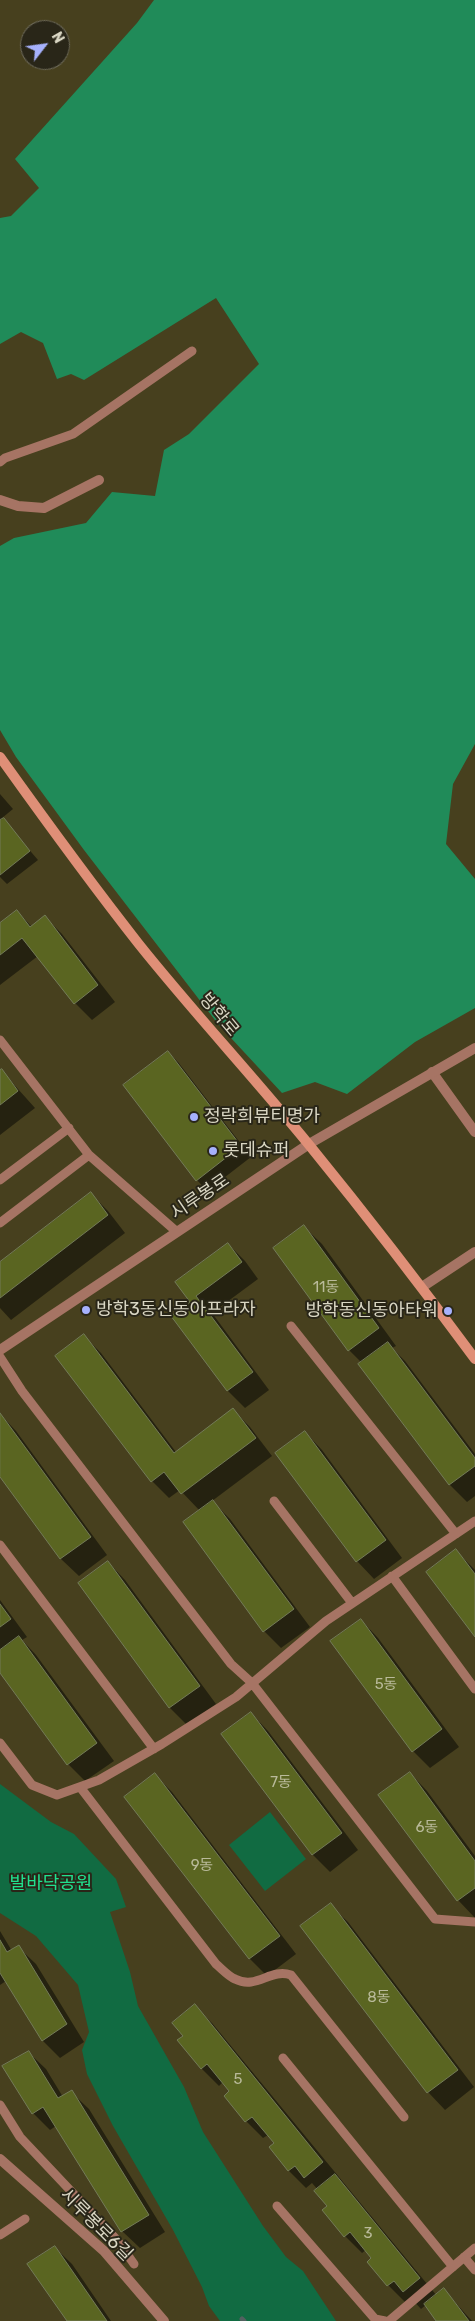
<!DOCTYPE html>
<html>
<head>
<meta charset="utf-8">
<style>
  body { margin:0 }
  #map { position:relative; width:475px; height:2321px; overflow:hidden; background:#47401e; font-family:Rubik,sans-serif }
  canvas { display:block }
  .north { position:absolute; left:20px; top:20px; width:50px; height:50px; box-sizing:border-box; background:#292618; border:1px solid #6f6c5c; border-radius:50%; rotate:60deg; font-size:14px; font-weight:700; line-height:20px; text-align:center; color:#d9d6c3 }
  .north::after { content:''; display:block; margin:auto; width:18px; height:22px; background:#a6b1fc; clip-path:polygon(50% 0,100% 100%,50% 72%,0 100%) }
</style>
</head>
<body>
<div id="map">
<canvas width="475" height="2321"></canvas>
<div class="north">N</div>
</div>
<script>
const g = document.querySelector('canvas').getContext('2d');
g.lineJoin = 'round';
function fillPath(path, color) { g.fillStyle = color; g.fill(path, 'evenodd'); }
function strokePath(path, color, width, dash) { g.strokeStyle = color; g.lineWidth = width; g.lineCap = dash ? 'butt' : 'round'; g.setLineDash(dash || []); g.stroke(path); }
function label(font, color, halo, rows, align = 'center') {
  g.font = font + ' Rubik,"Noto Sans KR",sans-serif'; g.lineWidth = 4; g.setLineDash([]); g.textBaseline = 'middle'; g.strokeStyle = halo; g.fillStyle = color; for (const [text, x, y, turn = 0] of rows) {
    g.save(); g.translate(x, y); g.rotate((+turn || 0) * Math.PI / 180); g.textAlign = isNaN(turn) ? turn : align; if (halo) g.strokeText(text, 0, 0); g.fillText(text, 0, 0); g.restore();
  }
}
const green = new Path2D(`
  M0 1784 51 1822 74 1834 116 1879 126 1907 110 1912 130 1972 138 2006 184 2087 203 2132 263 2226 286 2257 303 2271 336 2321H220L209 2306 202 2287 173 2230 113 2126 87 2074 82 2050 89 2032 78 1985 36 1936 0 1913Z
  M270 1812 306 1859 265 1891 229 1845Z`);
const forest = new Path2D(`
  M154 0H475V744L453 784 446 844 475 879V1008L415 1042 347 1094 315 1082 282 1093 218 1024 84 850 16 757 0 730V546L14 538 86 523 112 492 155 496 164 450 189 434 259 364 216 298 84 380 71 374 57 379 43 343 21 332 0 344V218L11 216 39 188 15 159 137 23Z`);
const shadow = new Path2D(`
  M0 794 13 809 2 818 38 860 7 884 0 877Z
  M17 911 32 927 45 917 62 934 115 1002 92 1020 75 1003 38 956 0 985V925Z
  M168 1052 178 1062 251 1157 207 1191 197 1180Z
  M1 1070 35 1108 0 1135V1072Z
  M91 1194 108 1211 125 1233 11 1320 0 1308V1263Z
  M304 1227 322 1244 396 1346 392 1348 405 1361 475 1454V1496L467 1502 450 1485 360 1364 362 1363 349 1350Z
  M228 1244 245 1261 258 1279 212 1313 269 1390 245 1408 228 1391 173 1316 191 1302Z
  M84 1336 101 1353 176 1452 233 1410 250 1427 272 1456 212 1501 230 1519 310 1627 281 1648 264 1631 200 1511 180 1490 169 1498 152 1481Z
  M0 1414 16 1431 107 1555 79 1576 61 1559 0 1474Z
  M305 1432 322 1450 402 1558 374 1579 357 1561Z
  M456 1551 475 1570V1635Z
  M108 1562 125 1580 216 1704 187 1725 170 1708 79 1583Z
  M0 1600 27 1637 22 1640 36 1655 114 1761 85 1781 68 1764 0 1671Z
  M361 1620 378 1638 459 1747 430 1768 413 1751Z
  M251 1713 268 1731 358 1850 330 1872 312 1854Z
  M410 1773 427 1791 475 1856V1918L458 1900Z
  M155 1775 172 1792 296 1954 267 1976 250 1959 126 1797Z
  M330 1905 348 1922 474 2087 445 2110 428 2092Z
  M0 1931 12 1951 18 1947 36 1964 84 2042 60 2058 43 2041 6 1981 0 1985Z
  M194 2006 212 2023 437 2296 444 2290 472 2321H438L426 2305 421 2309 411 2298 405 2302 388 2285 366 2250 362 2253 345 2236 318 2190 312 2183 306 2188 289 2171 271 2147 275 2144 268 2135 263 2138 246 2121 231 2092 223 2082 219 2086 201 2068 184 2036Z
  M28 2052 46 2069 63 2097 71 2092 89 2109 165 2232 140 2248 122 2231 56 2126 50 2130 33 2113Z
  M54 2247 72 2264 111 2321H68Z`);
const stream = new Path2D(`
  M242 2319 244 2321`);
const building = new Path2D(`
  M4 818 30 851 0 875V820Z
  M17 910 30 927 45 915 98 985 74 1004 22 938 0 955V923Z
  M168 1051 241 1146 196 1181 123 1085Z
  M2 1069 18 1091 0 1105V1070Z
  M91 1192 108 1215 0 1298V1262Z
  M304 1225 379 1328 348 1351 273 1248Z
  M228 1243 242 1262 196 1296 253 1372 227 1391 171 1316 190 1302 175 1282Z
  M84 1334 174 1453 233 1408 256 1438 181 1494 164 1472 151 1482 55 1356Z
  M388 1342 475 1458V1466L449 1485 358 1364Z
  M0 1413 91 1537 60 1559 0 1477Z
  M305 1431 386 1540 356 1562 275 1453Z
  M213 1500 294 1609 263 1632 183 1522Z
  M456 1549 475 1574V1637L426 1572Z
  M108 1561 200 1686 169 1708 78 1583Z
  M0 1604 11 1619 0 1627Z
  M361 1619 442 1729 412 1752 330 1641Z
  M19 1636 97 1743 67 1765 0 1673V1650Z
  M251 1712 342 1833 312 1855 221 1734Z
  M410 1772 475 1861V1888L457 1901 378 1795Z
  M155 1773 280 1936 249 1959 124 1797Z
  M331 1903 458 2070 427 2093 300 1926Z
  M0 1940 7 1952 19 1945 67 2024 42 2041 0 1973Z
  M195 2004 323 2162 304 2178 295 2166 288 2171 269 2147 274 2143 252 2117 245 2122 224 2096 229 2091 207 2064 201 2069 177 2040 183 2036 172 2023Z
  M29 2051 58 2098 72 2090 149 2215 121 2232 43 2107 32 2114 2 2066Z
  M335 2174 420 2278 403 2292 394 2281 387 2286 367 2262 371 2258 350 2232 344 2237 322 2210 327 2206 314 2191Z
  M55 2246 107 2321H67L27 2264Z
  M444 2288 469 2321H436L424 2304Z`);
const service = new Path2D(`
  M0 462 5 458 73 434 192 351
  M0 1040 89 1155 177 1232
  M0 1180 69 1128
  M0 1223 89 1155
  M291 1326 456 1534
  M0 1357 22 1391 231 1664 252 1683 435 1919 475 1922
  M274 1501 352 1603
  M0 1545 154 1749
  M392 1576 475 1689
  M0 1743 32 1785 57 1795 99 1780 162 1744 236 1697 326 1621 475 1521
  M80 1787 216 1964C222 1969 228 1976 235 1979 257 1990 270 1968 291 1975L404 2117
  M283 2058 453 2267
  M0 2105 20 2137 117 2240 134 2264
  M277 2206 375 2319 385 2321
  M0 2235 25 2219
  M464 2257 475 2270
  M389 2321 475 2248`);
const minor = new Path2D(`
  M0 500 18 506 44 508 99 480
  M432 1072 475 1132
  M422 1287 475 1252
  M0 2159 104 2251 164 2321`);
const tertiary = new Path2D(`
  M0 1350 309 1144 475 1048`);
const secondary = new Path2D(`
  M0 757C45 820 90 882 138 943 193 1012 254 1077 310 1146 367 1216 422 1287 475 1359`);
const markers = [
  [194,1117,5,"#a6b1fc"],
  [213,1151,5,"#a6b1fc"],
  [86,1310,5,"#a6b1fc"],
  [448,1311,5,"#a6b1fc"]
];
const numberNames = [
  ["11동",326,1288],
  ["5동",386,1685],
  ["7동",281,1783],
  ["6동",427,1828],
  ["9동",202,1866],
  ["8동",379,1998],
  ["5",238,2080],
  ["3",368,2234]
];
const streetNames = [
  ["방학로",219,1015,50],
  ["시루봉로",200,1197,-34],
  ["시루봉로6길",96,2225,45]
];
const poiNames = [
  ["정락희뷰티명가",204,1117],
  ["롯데슈퍼",223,1151],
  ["방학3동신동아프라자",96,1310],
  ["방학동신동아타워",438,1311,"right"]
];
const parkNames = [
  ["발바닥공원",51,1884]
];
fillPath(green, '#116b42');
fillPath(forest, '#208b59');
fillPath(shadow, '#0007');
strokePath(stream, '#526160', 5);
fillPath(building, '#5a6521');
strokePath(building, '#737b58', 1);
strokePath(service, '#a67464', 9);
strokePath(minor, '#a67464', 10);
strokePath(tertiary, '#a67464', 10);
strokePath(secondary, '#df8f77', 10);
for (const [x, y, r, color] of markers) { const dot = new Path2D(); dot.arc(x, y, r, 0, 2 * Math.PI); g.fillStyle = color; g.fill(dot); strokePath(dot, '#292618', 2); }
label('15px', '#b9ba9a', null, numberNames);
label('18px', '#d9d6c3', '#292618', streetNames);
label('18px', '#d9d6c3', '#292618', poiNames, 'left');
label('18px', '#21e08e', '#292618', parkNames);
</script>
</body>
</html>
